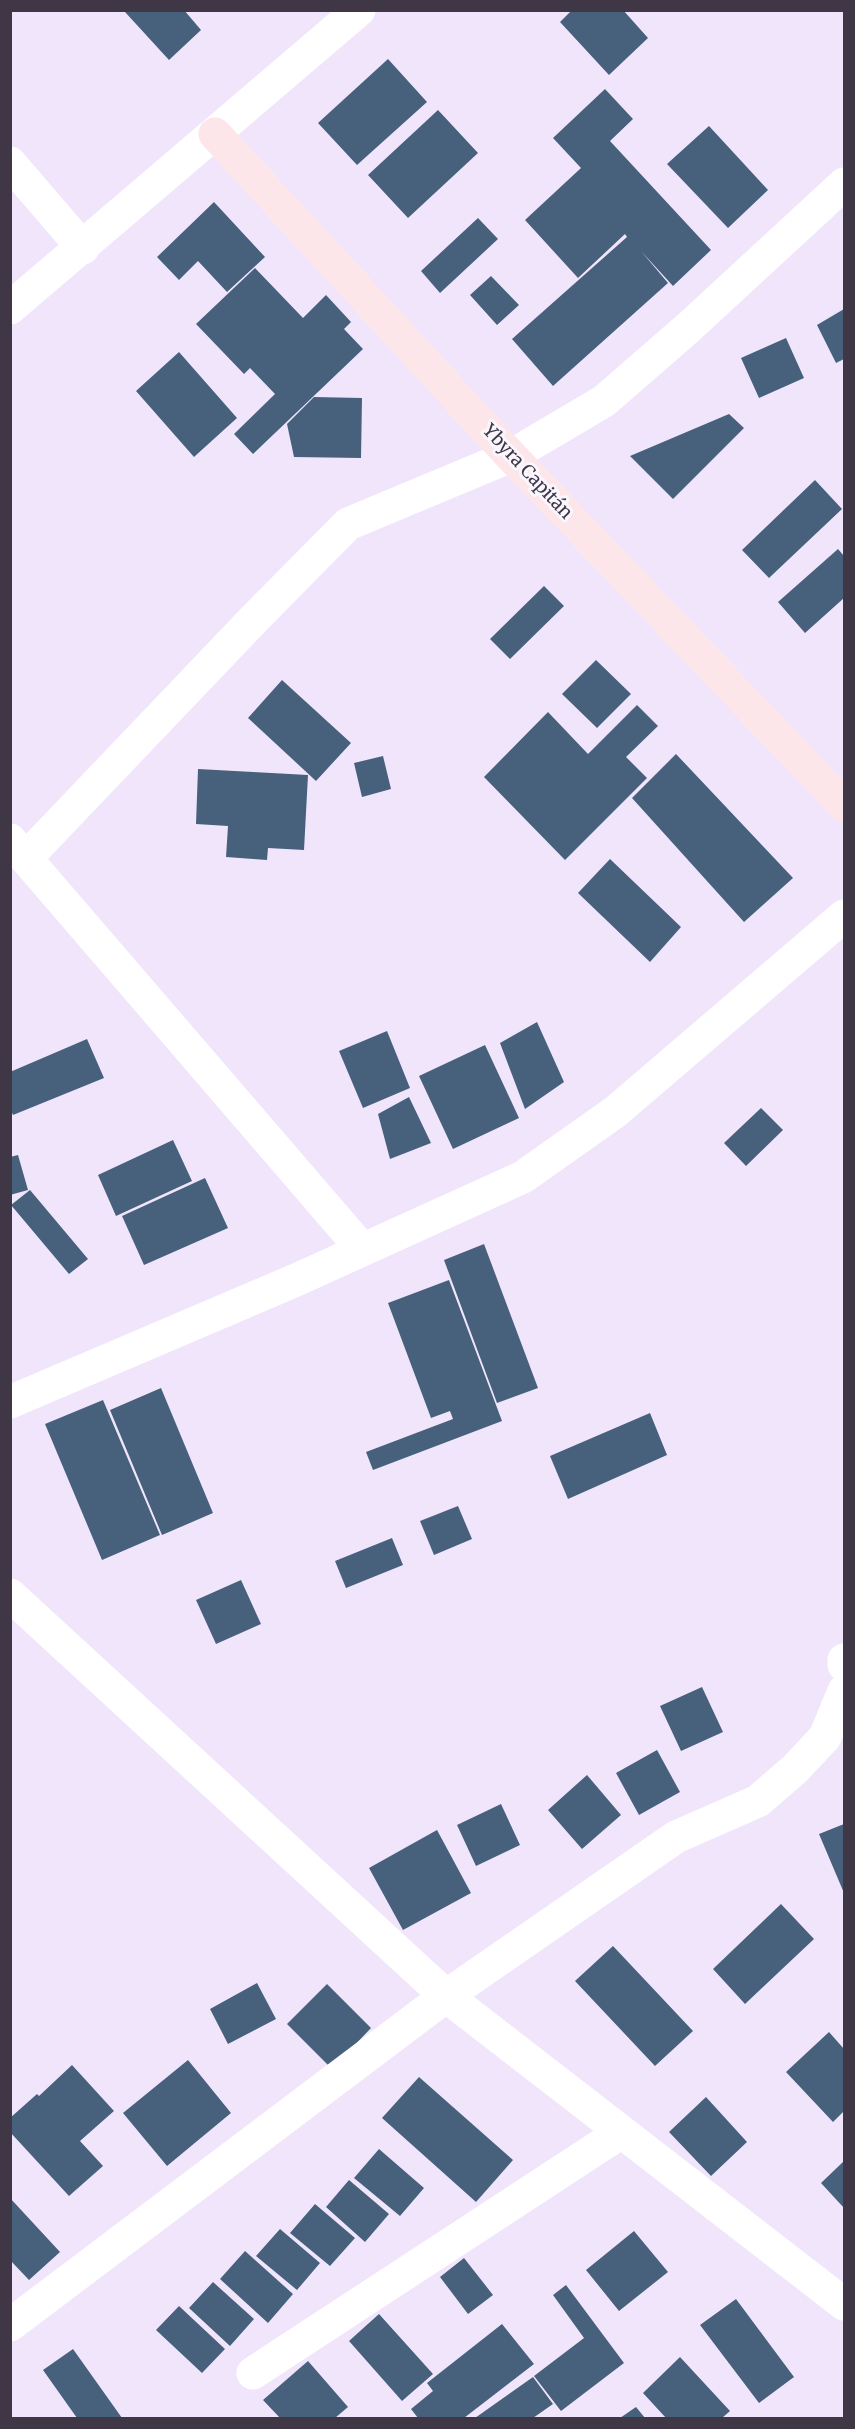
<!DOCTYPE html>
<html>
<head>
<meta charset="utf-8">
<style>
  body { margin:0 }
  #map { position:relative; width:855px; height:2429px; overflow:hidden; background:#f1e5fc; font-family:Merriweather,serif }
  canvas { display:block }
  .frame { position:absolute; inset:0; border:12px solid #3f3746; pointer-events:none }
</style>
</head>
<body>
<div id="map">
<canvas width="855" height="2429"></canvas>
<div class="frame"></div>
</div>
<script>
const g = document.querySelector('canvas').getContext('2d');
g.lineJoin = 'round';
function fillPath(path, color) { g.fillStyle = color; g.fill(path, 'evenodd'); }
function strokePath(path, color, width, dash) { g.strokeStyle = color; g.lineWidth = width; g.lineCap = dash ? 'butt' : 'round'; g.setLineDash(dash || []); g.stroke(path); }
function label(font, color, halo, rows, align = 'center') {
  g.font = font + ' Merriweather,serif'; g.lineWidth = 6; g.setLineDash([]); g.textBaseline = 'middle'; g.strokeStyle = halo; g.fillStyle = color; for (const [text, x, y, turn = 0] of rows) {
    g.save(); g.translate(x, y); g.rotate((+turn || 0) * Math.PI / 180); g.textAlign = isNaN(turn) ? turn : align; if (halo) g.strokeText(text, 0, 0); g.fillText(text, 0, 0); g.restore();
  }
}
const building = new Path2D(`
  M126 10H184L201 30 169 60 125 12Z
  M572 10H623L648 38 609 75 560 22Z
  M388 59 427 102 357 165 318 123Z
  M605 89 633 119 610 141 711 250 673 286 641 251 668 283 553 386 512 339 627 237 625 234 578 278 525 220 581 168 553 138Z
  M438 110 478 153 408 218 368 175Z
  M709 126 768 190 728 228 667 164Z
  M214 202 265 257 227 292 198 261 179 280 157 257Z
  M478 218 498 239 440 293 421 271Z
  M255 268 303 318 326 295 351 322 344 329 363 349 253 454 234 434 275 394 250 368 244 374 196 324Z
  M491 276 519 305 497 325 470 295Z
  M844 309V359L836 363 817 325Z
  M786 338 804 378 759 398 741 358Z
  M179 352 237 418 194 457 136 391Z
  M314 397 362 398 361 458 294 457 287 424Z
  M729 414 744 428 673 499 630 456Z
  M815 480 842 509 769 578 742 550Z
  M838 549 844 556V598L805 633 778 602Z
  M544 586 564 606 510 659 490 639Z
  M596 660 631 694 597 728 562 694Z
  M282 680 351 743 316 781 248 718Z
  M637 705 658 726 626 757 647 778 565 860 484 777 548 712 588 754Z
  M676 754 793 878 744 922 632 798Z
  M383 756 391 789 362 797 354 763Z
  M198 769 308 775 304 850 268 848 267 860 226 857 228 826 196 824Z
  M610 859 681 927 650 962 578 893Z
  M537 1022 564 1082 525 1109 500 1043Z
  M387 1031 410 1088 363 1108 339 1051Z
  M87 1039 104 1078 13 1115 10 1108V1072Z
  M485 1045 519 1118 453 1149 419 1076Z
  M409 1097 431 1143 390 1159 378 1114Z
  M761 1108 783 1130 746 1166 724 1143Z
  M173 1140 192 1181 116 1216 98 1175Z
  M18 1155 28 1190 10 1195V1157Z
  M205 1178 228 1228 144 1265 122 1216Z
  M30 1190 88 1259 69 1274 11 1205Z
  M484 1244 538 1388 497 1403 444 1260Z
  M449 1280 502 1421 373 1470 366 1452 453 1419 450 1411 431 1418 388 1303Z
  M161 1388 213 1513 162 1535 110 1410Z
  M103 1400 160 1535 102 1560 45 1424Z
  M650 1413 667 1455 568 1499 550 1456Z
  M458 1506 472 1539 434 1555 420 1521Z
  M392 1538 403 1565 346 1588 335 1561Z
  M241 1580 261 1624 216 1644 196 1600Z
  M702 1687 723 1732 681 1751 660 1706Z
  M657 1750 680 1792 639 1815 616 1773Z
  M587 1775 621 1815 582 1849 548 1810Z
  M501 1804 520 1845 476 1866 457 1825Z
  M844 1824V1893L819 1834Z
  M437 1830 471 1893 403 1930 369 1868Z
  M781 1904 814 1939 745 2004 713 1969Z
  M613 1946 693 2031 655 2066 575 1981Z
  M257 1983 276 2019 228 2044 210 2009Z
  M327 1984 371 2028 332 2069 287 2024Z
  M829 2032 844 2049V2111L833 2122 786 2072Z
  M188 2060 231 2113 167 2166 123 2113Z
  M72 2065 114 2111 80 2141 103 2166 69 2196 10 2132V2118L37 2094 39 2096Z
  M419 2077 513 2160 476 2202 382 2118Z
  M706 2097 747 2142 711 2176 669 2132Z
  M379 2149 424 2188 400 2216 354 2178Z
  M844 2161V2208L821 2183Z
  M349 2180 389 2214 365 2242 326 2207Z
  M10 2198 60 2252 29 2280 10 2260Z
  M315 2204 355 2238 330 2266 290 2233Z
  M280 2229 320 2263 297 2290 256 2256Z
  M634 2231 668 2272 619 2311 586 2270Z
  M245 2251 293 2294 268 2323 220 2279Z
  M464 2258 493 2295 468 2314 440 2277Z
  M213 2282 254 2319 230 2346 189 2308Z
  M566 2285 624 2363 561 2411 534 2376 584 2338 553 2295Z
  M736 2299 794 2377 759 2403 700 2325Z
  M179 2306 225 2349 202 2373 156 2330Z
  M379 2314 433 2374 402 2401 349 2341Z
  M502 2324 534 2364 464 2418H418L411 2409 433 2391 427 2383Z
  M73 2349 122 2418H77L43 2370Z
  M680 2357 730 2411 722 2418H666L643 2393Z
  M308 2361 348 2407 335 2418H280L263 2400Z
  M533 2377 553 2404 533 2418H475Z
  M636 2407 645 2418H620Z`);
const street = new Path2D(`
  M10 163 83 248
  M10 308 359 10
  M10 840 362 1249
  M26 858 255 618 348 524 511 456 604 401 688 328 844 184
  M10 1402 296 1280 523 1177 615 1112 844 916
  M10 1595 446 1996 844 2304
  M844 1660V1665
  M10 2325 446 1996 676 1837 758 1801 795 1769 825 1737 844 1691
  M253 2373 620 2133`);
const secondary = new Path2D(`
  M215 134 511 456 844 805`);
const streetNames = [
  ["Ybyra Capitán",527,472,47]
];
fillPath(building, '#47617c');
strokePath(street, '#fff', 33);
strokePath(secondary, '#fde6e9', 33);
label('18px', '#3f3746', '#faf6fe', streetNames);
</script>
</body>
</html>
